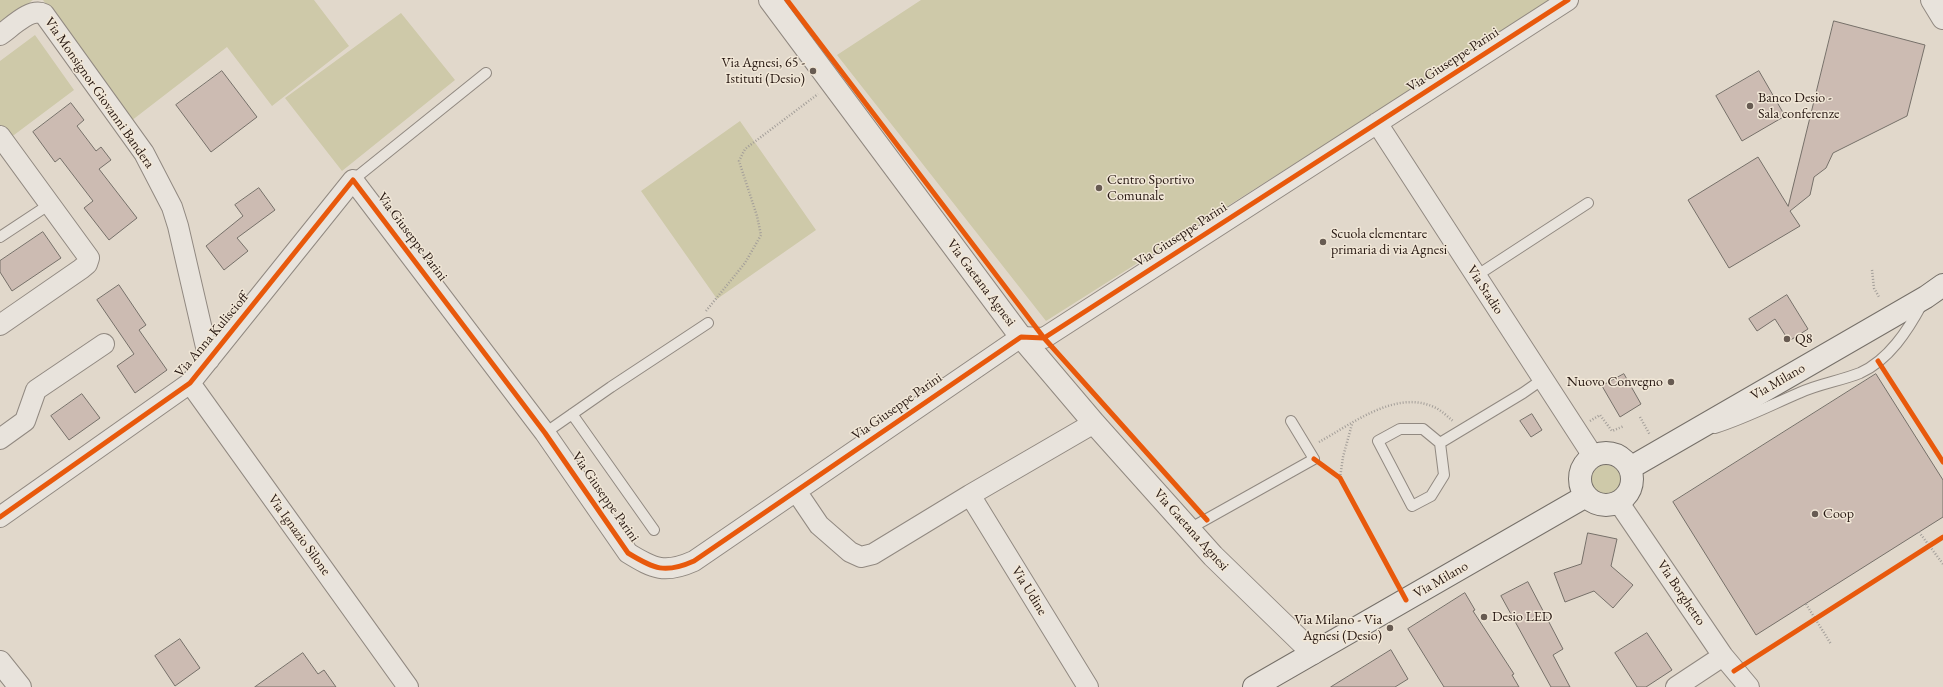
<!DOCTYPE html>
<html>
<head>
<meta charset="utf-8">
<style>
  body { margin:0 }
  canvas { display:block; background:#e1d8cb }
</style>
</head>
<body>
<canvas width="1943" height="687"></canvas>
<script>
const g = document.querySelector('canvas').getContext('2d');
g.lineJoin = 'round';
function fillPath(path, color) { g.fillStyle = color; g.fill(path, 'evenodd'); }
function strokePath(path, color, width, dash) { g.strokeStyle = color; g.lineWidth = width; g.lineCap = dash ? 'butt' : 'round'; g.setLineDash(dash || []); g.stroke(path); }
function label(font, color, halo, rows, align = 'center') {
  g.font = font + ' "EB Garamond",serif'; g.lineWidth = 3; g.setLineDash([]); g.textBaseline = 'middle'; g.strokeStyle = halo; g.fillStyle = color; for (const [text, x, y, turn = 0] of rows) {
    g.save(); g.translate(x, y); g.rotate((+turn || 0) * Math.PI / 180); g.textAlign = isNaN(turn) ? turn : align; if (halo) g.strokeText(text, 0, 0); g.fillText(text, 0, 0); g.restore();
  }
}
const green = new Path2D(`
  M0 0H33L0 24Z
  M43 0H314L349 46 272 106 227 47 131 121Z
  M921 0H1553L1046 321 837 55Z
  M401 13 455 80 342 171 285 98Z
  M35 35 74 90 10 138 0 125V61Z
  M740 121 816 230 717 299 641 191Z
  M1591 480a15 15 0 1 1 30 0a15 15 0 1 1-30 0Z`);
const building = new Path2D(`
  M1834 21 1925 45 1907 116 1833 153 1826 168 1814 177 1810 195 1790 211 1800 226 1729 268 1688 200 1758 157 1788 206Z
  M222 71 257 117 211 152 176 105Z
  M1759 71 1785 116 1742 141 1716 96Z
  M71 103 84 120 77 126 96 151 101 147 111 160 99 169 137 218 109 240 84 208 93 201 60 158 55 162 33 132Z
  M259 188 275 210 237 238 248 251 224 270 206 246 243 216 235 205Z
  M43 232 61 258 12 291 0 272V261Z
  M119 285 146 325 139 330 167 370 135 393 117 366 134 354 97 300Z
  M1787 295 1808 329 1789 341 1775 319 1757 331 1749 319Z
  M1624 374 1641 404 1620 417 1602 386Z
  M1876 374 1943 480V517L1756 635 1673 502Z
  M82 394 100 418 69 440 51 416Z
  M1532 414 1542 430 1531 437 1520 421Z
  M1588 533 1617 539 1611 566 1633 585 1613 608 1594 591 1565 602 1554 573 1581 564Z
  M1528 582 1563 649 1553 655 1570 687H1551L1501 596Z
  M1465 593 1475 610 1473 611 1514 674 1512 675 1519 687H1444L1408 629Z
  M1647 633 1672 670 1646 687H1637L1615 653Z
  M180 639 200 668 175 686 155 656Z
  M1391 650 1408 679 1395 687H1331Z
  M303 653 318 674 324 670 336 687H255Z`);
const path = new Path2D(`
  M1872 270 1874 288 1879 297
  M706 311 745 263 761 235 757 216 739 161 745 149 818 94
  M1640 417 1650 435
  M1590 421 1600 415 1612 431 1624 426
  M1319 442C1352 424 1397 388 1436 408 1442 411 1448 417 1453 421
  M1340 478 1343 457 1352 424
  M1919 532 1943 564
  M1806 604 1831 644`);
const service = new Path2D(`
  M353 180 486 73
  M0 237 50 204
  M1476 276 1588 203
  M572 414 654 530
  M1715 428C1744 419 1771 405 1799 393 1818 384 1840 381 1860 373 1889 360 1908 330 1922 304
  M545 433 611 387 708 323
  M1440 443 1444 475 1431 496 1412 506 1378 441 1400 429H1423L1440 443 1523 393 1543 379
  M1189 529 1314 459 1291 421`);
const minor = new Path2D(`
  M0 35C11 28 30 7 44 14L144 153 172 207 178 226 209 360
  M1377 123 1593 456
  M0 136 89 258 87 264 81 269 0 325
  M190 383 408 687
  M0 439 25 421 36 390 104 344
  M796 491 819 525 850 552 861 557 873 554 970 495
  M1619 503 1723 656 1749 687
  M0 517 190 383 353 180 545 433 628 553C654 569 665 574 694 561L1021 337 1044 338 1568 0
  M1088 687 970 495 1094 423
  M1676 687 1723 656`);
const tertiary = new Path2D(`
  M770 0 1021 337 1094 423 1213 556 1313 653
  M1932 0 1943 18
  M0 662 20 687`);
const secondary = new Path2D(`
  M1580 479a26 26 0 1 1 52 0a26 26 0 1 1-52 0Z
  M1630 468 1926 297 1943 285
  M1254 687 1586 496`);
const cycleway = new Path2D(`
  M787 0 1044 338 1207 520
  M1878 361 1943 462
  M1314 459 1340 478 1406 600
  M0 517 190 383 353 180 545 433 628 553C654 569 665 574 694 561L1021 337 1044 338 1568 0
  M1734 671 1943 537`);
const markers = [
  [813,71,4,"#675b52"],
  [1750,106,4,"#675b52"],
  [1099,188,4,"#675b52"],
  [1323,242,4,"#675b52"],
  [1787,339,4,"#675b52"],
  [1671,382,4,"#675b52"],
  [1815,514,4,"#675b52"],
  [1484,617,4,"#675b52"],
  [1390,628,4,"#675b52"]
];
const streetNames = [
  ["Via Giuseppe Parini",1453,60,-33],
  ["Via Monsignor Giovanni Bandera",99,93,55],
  ["Via Giuseppe Parini",1181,235,-33],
  ["Via Giuseppe Parini",412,237,53],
  ["Via Gaetana Agnesi",981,283,53],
  ["Via Stadio",1485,290,57],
  ["Via Anna Kuliscioff",212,335,-50],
  ["Via Milano",1778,382,-30],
  ["Via Giuseppe Parini",897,407,-35],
  ["Via Giuseppe Parini",605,497,55],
  ["Via Gaetana Agnesi",1191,530,48],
  ["Via Ignazio Silone",299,535,54],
  ["Via Milano",1441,580,-30],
  ["Via Udine",1029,591,58],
  ["Via Borghetto",1681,593,56]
];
const poiNames = [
  ["Via Agnesi, 65 -",805,63,"right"],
  ["Istituti (Desio)",805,79,"right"],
  ["Banco Desio -",1758,98],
  ["Sala conferenze",1758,114],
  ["Centro Sportivo",1107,180],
  ["Comunale",1107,196],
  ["Scuola elementare",1331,234],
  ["primaria di via Agnesi",1331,250],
  ["Q8",1795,339],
  ["Nuovo Convegno",1663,382,"right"],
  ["Coop",1823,514],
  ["Desio LED",1492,617],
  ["Via Milano - Via",1382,620,"right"],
  ["Agnesi (Desio)",1382,636,"right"]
];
fillPath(green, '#cec9a9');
fillPath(building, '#ccbbb2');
strokePath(building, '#767069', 1);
strokePath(service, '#918981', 12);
strokePath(minor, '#918981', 22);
strokePath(tertiary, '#918981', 24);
strokePath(secondary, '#767069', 24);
strokePath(path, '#a39e99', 2.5, [1, 2]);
strokePath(service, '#e8e3dc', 10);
strokePath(minor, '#e8e3dc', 20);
strokePath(tertiary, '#e8e3dc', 22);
strokePath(secondary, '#e8e3dc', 22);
strokePath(cycleway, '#e8590c', 5);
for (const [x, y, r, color] of markers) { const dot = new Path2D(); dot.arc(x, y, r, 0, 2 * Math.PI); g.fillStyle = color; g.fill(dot); strokePath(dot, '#f1e7d7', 1.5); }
label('14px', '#261711', '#f1e7d7', streetNames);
label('14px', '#261711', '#f1e7d7', poiNames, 'left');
</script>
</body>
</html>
